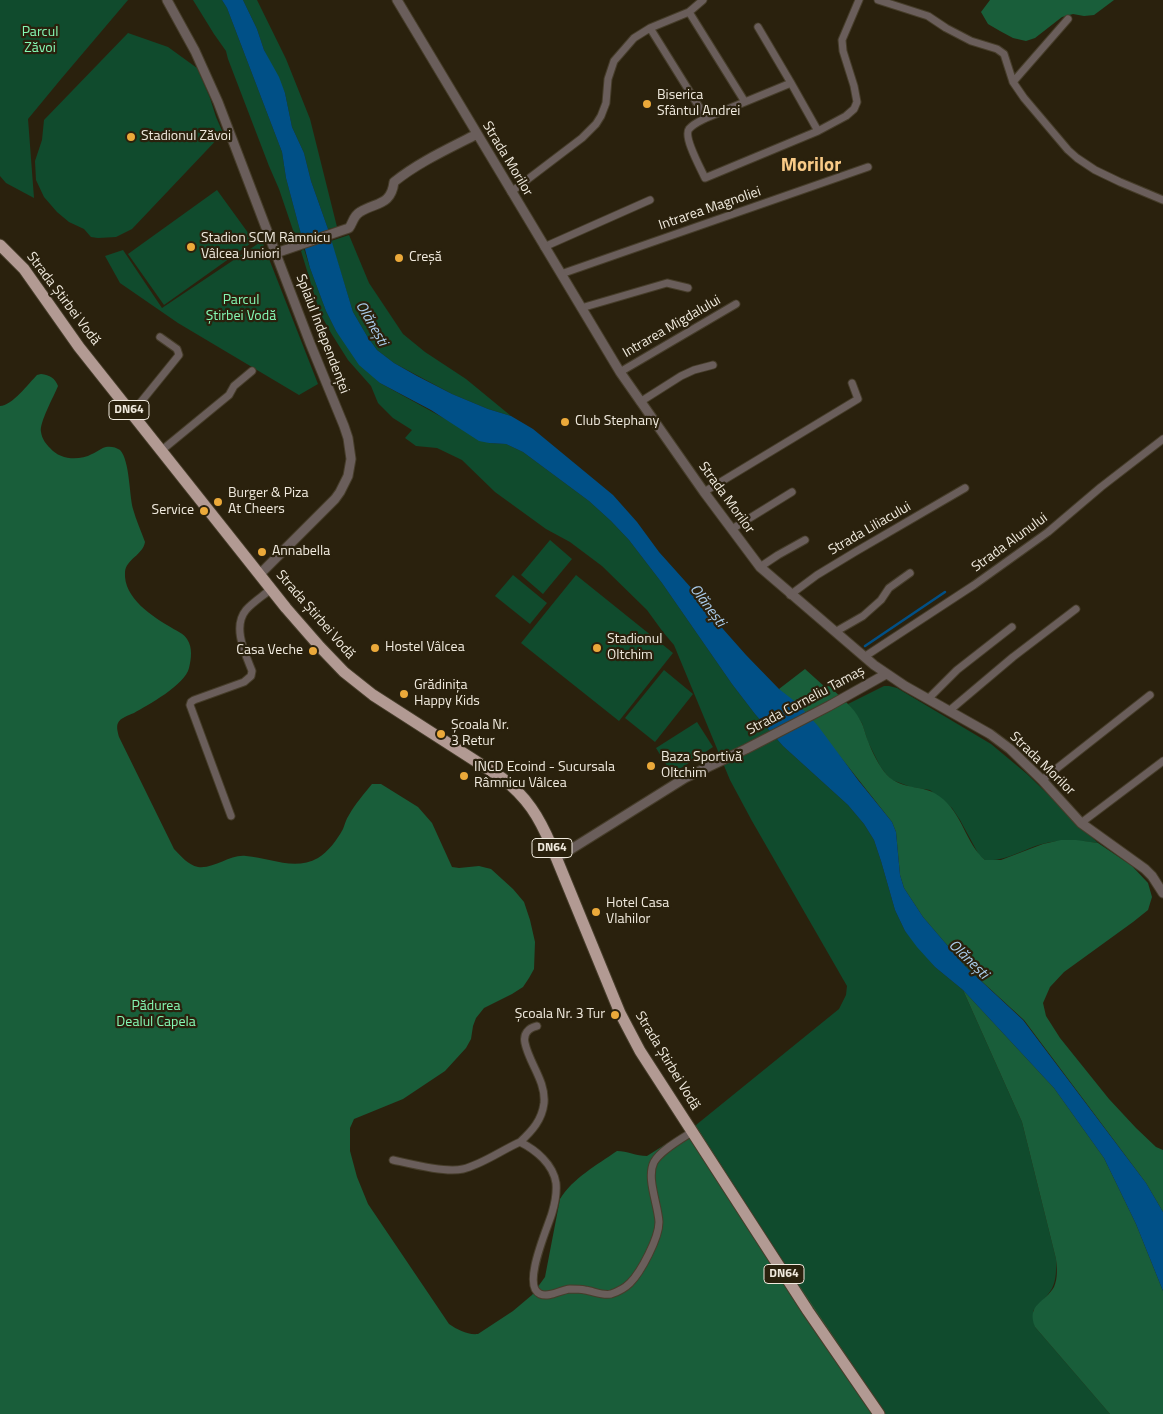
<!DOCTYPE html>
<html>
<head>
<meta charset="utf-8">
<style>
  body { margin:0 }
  canvas { display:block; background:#2a210d }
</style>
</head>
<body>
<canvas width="1163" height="1414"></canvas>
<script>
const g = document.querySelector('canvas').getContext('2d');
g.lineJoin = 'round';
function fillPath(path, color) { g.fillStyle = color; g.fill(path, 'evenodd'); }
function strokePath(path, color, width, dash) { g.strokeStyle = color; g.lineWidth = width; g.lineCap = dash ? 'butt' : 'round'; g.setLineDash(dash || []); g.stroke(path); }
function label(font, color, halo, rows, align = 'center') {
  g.font = font + ' "Titillium Web",sans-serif'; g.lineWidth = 4.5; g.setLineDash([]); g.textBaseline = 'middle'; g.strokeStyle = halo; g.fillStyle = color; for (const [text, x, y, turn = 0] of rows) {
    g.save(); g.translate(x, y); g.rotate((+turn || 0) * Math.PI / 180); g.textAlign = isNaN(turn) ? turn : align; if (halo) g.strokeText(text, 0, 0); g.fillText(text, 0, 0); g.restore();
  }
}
const green = new Path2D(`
  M0 0H128L61 79 28 119 34 198 6 183 0 176Z
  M193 0H222L227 8 282 152 286 178 302 238 296 239 279 189 269 166 228 59 226 51 214 34Z
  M243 0H257L286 59 310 119 337 227 328 229 311 181 304 153 292 127 285 93 264 50 257 29Z
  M128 33 168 47 197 68 210 98 216 117 223 133 132 229 116 237 98 238 91 237 84 229 69 222 57 212 44 197 36 180 35 161 42 140 44 120Z
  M217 190 254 241 164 305 128 254Z
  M349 235 369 283 403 334 425 352 466 379 511 416 488 409 452 394 394 363 377 350 367 336 353 312 331 241Z
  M262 241 318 384 299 395 178 323 120 283 105 256 123 250 162 308Z
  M304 249 310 268 326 311 336 331 380 383 489 443 506 444 523 452 589 501 611 521 629 540 662 583 732 684 755 714 783 746 848 805 864 824 874 840 881 861 895 910 905 931 935 967 963 990 1022 1122 1056 1259C1057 1289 1052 1290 1033 1311L1035 1327 1110 1414H886L766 1235 696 1125 839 1009 846 995 847 986 752 821 730 780 674 645 663 632 647 610 602 566 570 542 546 529 495 492 462 460 437 448 416 446 405 438 412 430 393 418 378 403 371 386 348 360 331 333 320 313 301 251Z
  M550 540 572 559 543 594 521 575Z
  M513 575 547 603 530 624 495 596Z
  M576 575 673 653 619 721 521 643Z
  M664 670 693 694 655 742 625 718Z
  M884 686H889L897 688 991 744 1027 774 1098 843C1079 841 1060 839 1042 844 1023 849 1006 862 985 860L979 855 960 820 952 808 930 790 911 787 892 780 886 774 880 766 868 742 862 723 848 704Z
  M697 722 713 747 672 774 656 748Z`);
const forest = new Path2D(`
  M990 0H1114L1094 15 1084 16 1073 14 1062 17 1035 38 1026 41 1013 38 1000 31 988 24 981 12Z
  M41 374C50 375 55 378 58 386 54 396 39 423 41 432 42 439 46 444 50 448 60 460 79 461 92 454 97 452 101 448 106 447 110 446 116 447 120 450 130 461 129 495 133 509 136 520 141 531 145 542 143 555 126 559 125 572 123 598 153 617 172 628 177 631 184 634 187 639 193 648 191 659 189 668 185 685 148 705 134 713 129 715 120 718 118 723 116 727 118 733 119 737L174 849C181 856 188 865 198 867 215 869 230 854 246 856 270 858 295 871 318 858 328 852 337 840 343 829 345 824 346 819 349 815 355 804 364 794 372 784H381L418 807 432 823 452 867 459 868 479 866 491 869 513 889 524 902 530 920 535 942 534 969 529 978 523 987 512 994 484 1008 476 1018 473 1026 471 1039 466 1048 445 1071 403 1099 354 1119 350 1128V1151L357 1177 368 1204 449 1324C458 1330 467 1335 478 1334L513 1311 532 1295 545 1277 560 1199C573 1178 597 1165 617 1151 627 1151 636 1156 647 1156L696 1125 766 1235 886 1414H0V406C12 406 29 383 37 375Z
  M805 669 825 687 829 686C839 696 854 707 860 720 864 726 865 734 868 741 872 752 879 766 887 775 902 791 924 784 939 796 963 813 965 843 985 860H1001L1043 844 1061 840H1076L1098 843 1132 866 1148 883 1152 897 1148 910 1133 922 1064 972 1050 987 1043 1003 1046 1016 1060 1038 1109 1099 1136 1128 1156 1147 1163 1150V1212L1146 1183 1024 1020 965 966 923 917 904 888 900 875 896 832 892 822 839 755 779 689Z
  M963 990 1054 1088 1104 1158 1136 1224 1163 1291V1414H1110L1035 1327C1026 1304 1045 1303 1054 1287 1058 1278 1057 1268 1056 1259L1022 1122Z`);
const water = new Path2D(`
  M222 0H243L257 29 264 50 279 77 285 93 292 127 304 153 311 181 328 229 353 312 367 336 377 350 394 363 417 376 452 394 488 409 511 416 533 429 613 495 637 522 659 552 702 600 723 629 746 655 779 689 797 703 818 726 858 780 892 822 896 832 900 875 904 888 923 917 965 966 1023 1020 1146 1183 1163 1212V1291L1136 1224 1104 1158 1054 1088 963 990 935 967 917 947 905 931 895 910 881 861 874 840 864 824 848 805 783 746 755 714 732 684 662 583 629 540 611 521 589 501 523 452 506 444 489 443 479 441 431 410 380 383 359 365 336 331 326 311 310 268 286 178 282 152 227 8Z`);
const stream = new Path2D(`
  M865 646 945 592`);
const minor = new Path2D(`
  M878 0 928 16 946 28 971 41 997 49 1004 54 1013 82 1024 98 1068 150 1077 158 1095 170 1120 182 1163 200
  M689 12 745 102
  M758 27 791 83 818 131
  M650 28 706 118
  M1013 82 1068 19
  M791 83 706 118C700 121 693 124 689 129 683 137 701 169 705 178L818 131 846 116 854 109 857 102 854 86 843 51 842 40 859 0
  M511 192 582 138 596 124 601 116 606 103 608 79 614 61 634 38 650 28 689 12 703 0
  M544 247 650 200
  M561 274 868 167
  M581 308 667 283 688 288
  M620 372 736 304
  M640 402 681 376 694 370 713 365
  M132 413 179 355 177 349 160 337
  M162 450 229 395 234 386 252 371
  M704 492 858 399 852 383
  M732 529 792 492
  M760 567 778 555 805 540
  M790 595 817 575 855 552 965 488
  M835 632 863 616 881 600 889 588 910 573
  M864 657 974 585 1048 532 1101 487 1163 439
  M928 699 957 670 1012 627
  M949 711 1013 657 1076 609
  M1042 780 1150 695
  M231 816 190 705 191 702 194 700 244 682 251 676 252 671C245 653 232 627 246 610 253 602 263 596 271 589
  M1081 823 1163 761
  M520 1142C532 1131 542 1120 544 1103 546 1081 529 1063 525 1043 523 1034 528 1028 537 1026
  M393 1160C411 1164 445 1173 463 1169 481 1165 502 1150 520 1142 536 1150 553 1164 556 1183 557 1193 555 1203 552 1213 548 1227 521 1286 540 1294 549 1298 560 1290 570 1289 574 1289 580 1289 585 1290 593 1291 603 1296 611 1294 617 1292 625 1288 630 1283 641 1272 659 1238 659 1222 658 1204 646 1178 654 1162 661 1150 681 1139 692 1132`);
const tertiary = new Path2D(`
  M167 0 195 51 218 102 310 343 344 426 348 438 351 459 348 476 340 492 335 499 260 574
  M397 0 620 372 704 492 760 567 874 665 905 686 990 734 1010 749 1042 780 1081 823 1145 869 1152 876 1163 893
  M276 253 349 228C353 223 353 216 360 212 376 202 391 206 394 182 419 162 448 149 477 134
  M557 858 685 778 746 749 829 706 886 674`);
const primary = new Path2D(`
  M0 245 24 269 79 347 286 608 320 647 344 672 373 695 502 778C527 797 539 817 551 845L620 1013 640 1051 808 1311 879 1414`);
const markers = [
  [647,104,5,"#eba93a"],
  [131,137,5,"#eba93a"],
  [191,247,5,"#eba93a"],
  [399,258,5,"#eba93a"],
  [565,422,5,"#eba93a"],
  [218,502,5,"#eba93a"],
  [204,511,5,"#eba93a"],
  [262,552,5,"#eba93a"],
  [375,648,5,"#eba93a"],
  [597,648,5,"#eba93a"],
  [313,651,5,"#eba93a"],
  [404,694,5,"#eba93a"],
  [441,734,5,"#eba93a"],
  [651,766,5,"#eba93a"],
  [464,776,5,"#eba93a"],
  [596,912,5,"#eba93a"],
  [615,1015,5,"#eba93a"]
];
const shields = [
  [129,410,40],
  [552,848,40],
  [784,1274,40]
];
const shieldNames = [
  ["DN64",129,410],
  ["DN64",552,848],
  ["DN64",784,1274]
];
const parkNames = [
  ["Parcul",40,33],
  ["Zăvoi",40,49],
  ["Parcul",241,301],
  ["Știrbei Vodă",241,317],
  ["Pădurea",156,1007],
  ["Dealul Capela",156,1023]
];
const poiNames = [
  ["Biserica",657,96],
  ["Sfântul Andrei",657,112],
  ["Stadionul Zăvoi",141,137],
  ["Stadion SCM Râmnicu",201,239],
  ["Vâlcea Juniori",201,255],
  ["Creșă",409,258],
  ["Club Stephany",575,422],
  ["Burger & Piza",228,494],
  ["At Cheers",228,510],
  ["Service",194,511,"right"],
  ["Annabella",272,552],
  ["Stadionul",607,640],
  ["Oltchim",607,656],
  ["Hostel Vâlcea",385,648],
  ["Casa Veche",303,651,"right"],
  ["Grădinița",414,686],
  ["Happy Kids",414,702],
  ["Școala Nr.",451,726],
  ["3 Retur",451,742],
  ["Baza Sportivă",661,758],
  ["Oltchim",661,774],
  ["INCD Ecoind - Sucursala",474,768],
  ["Râmnicu Vâlcea",474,784],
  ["Hotel Casa",606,904],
  ["Vlahilor",606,920],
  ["Școala Nr. 3 Tur",605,1015,"right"]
];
const streetNames = [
  ["Strada Morilor",507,159,59],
  ["Intrarea Magnoliei",710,209,-19],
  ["Strada Știrbei Vodă",63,299,53],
  ["Intrarea Migdalului",672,327,-30],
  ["Splaiul Independenței",322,334,69],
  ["Strada Morilor",726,498,54],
  ["Strada Liliacului",870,529,-30],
  ["Strada Alunului",1010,543,-36],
  ["Strada Știrbei Vodă",315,615,49],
  ["Strada Corneliu Tamaș",806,701,-28],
  ["Strada Morilor",1042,764,44],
  ["Strada Știrbei Vodă",667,1061,59]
];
const waterNames = [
  ["Olănești",371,324,60],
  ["Olănești",707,606,53],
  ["Olănești",968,960,44]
];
const districtNames = [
  ["Morilor",811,166]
];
fillPath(green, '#104b2d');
fillPath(forest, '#195e3a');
fillPath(water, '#005087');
strokePath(stream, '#005087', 2.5);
strokePath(minor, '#463d2a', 9);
strokePath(tertiary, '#463d2a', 11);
strokePath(primary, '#463d2a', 13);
strokePath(minor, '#6a5e5b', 7);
strokePath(tertiary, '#6a5e5b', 9);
strokePath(primary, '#b29a93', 11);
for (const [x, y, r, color] of markers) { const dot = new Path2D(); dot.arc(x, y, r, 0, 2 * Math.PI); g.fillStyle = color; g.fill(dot); strokePath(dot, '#2a210d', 2); }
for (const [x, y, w] of shields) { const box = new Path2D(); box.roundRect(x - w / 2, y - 9.5, w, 19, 4); g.fillStyle = '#2a210d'; g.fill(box); strokePath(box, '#f0eade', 1); }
label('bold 12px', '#f0eade', null, shieldNames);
label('14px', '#85f8b4', '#2a210d', parkNames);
label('14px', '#f0eade', '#2a210d', poiNames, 'left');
label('14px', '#f0eade', '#2a210d', streetNames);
label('italic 15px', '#acceee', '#2a210d', waterNames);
label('bold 19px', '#f9ca87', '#2a210d', districtNames);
</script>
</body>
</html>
